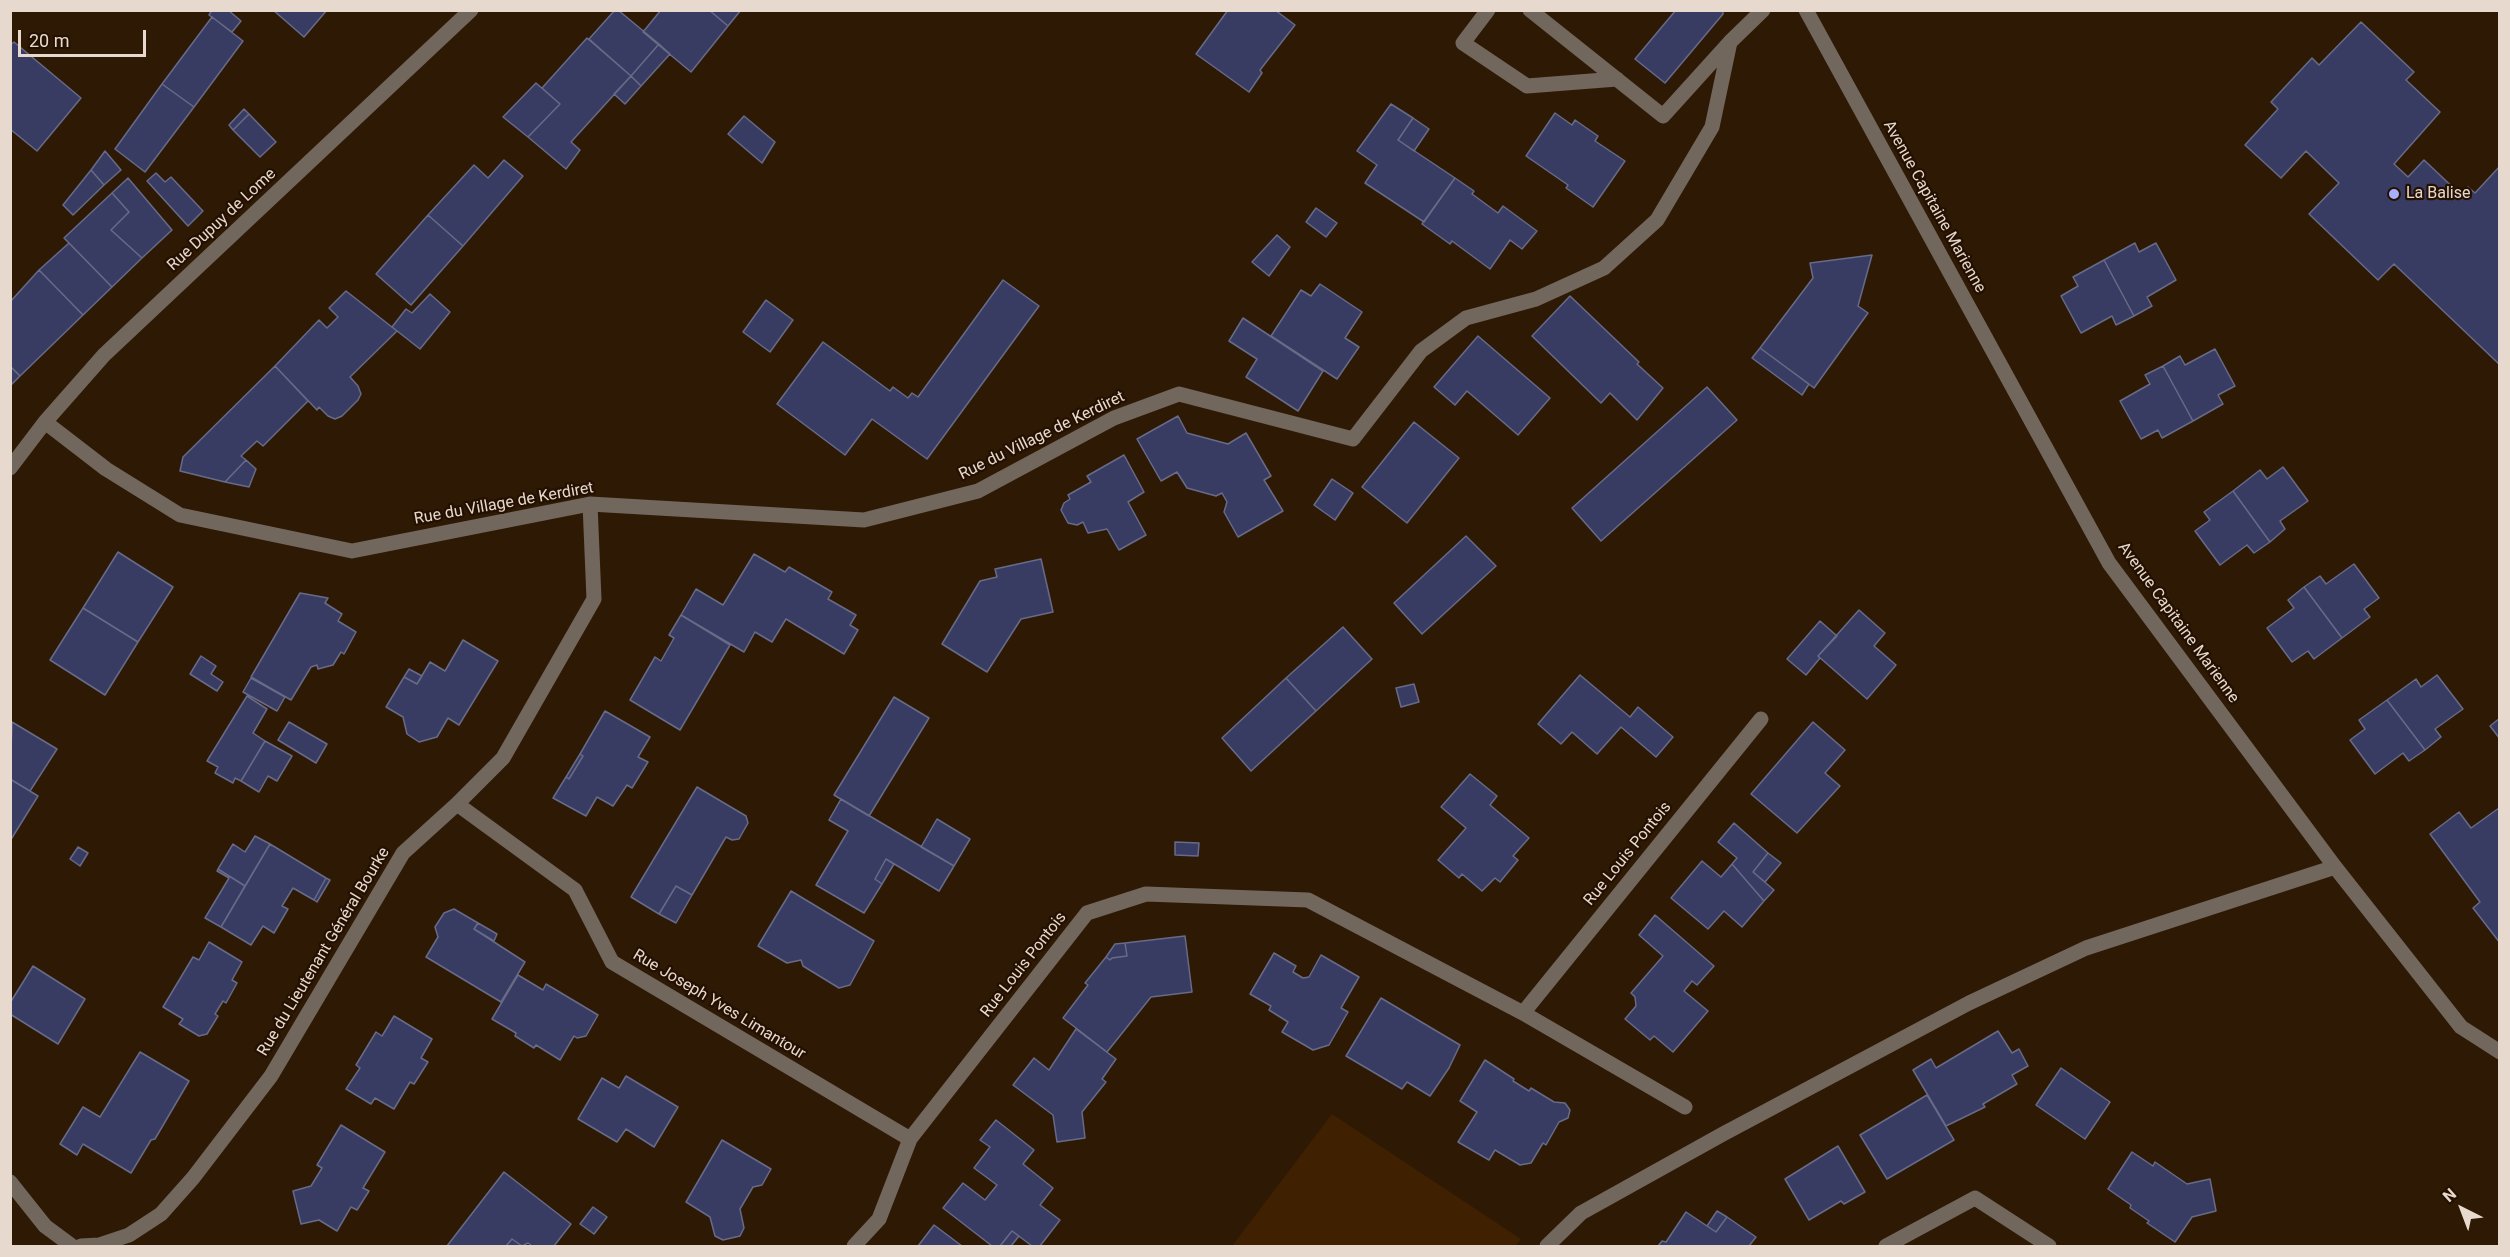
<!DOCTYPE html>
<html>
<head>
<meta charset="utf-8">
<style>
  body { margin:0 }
  #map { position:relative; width:2510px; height:1257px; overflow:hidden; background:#2e1905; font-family:Roboto,sans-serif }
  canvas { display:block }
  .frame { position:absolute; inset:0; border:12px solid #e7d9cd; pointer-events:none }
  .north { position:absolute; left:2432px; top:1179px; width:60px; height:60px; -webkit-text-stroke:4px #241000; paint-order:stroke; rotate:318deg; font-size:16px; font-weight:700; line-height:24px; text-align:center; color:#e7d9cd }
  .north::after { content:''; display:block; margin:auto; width:21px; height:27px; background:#e7d9cd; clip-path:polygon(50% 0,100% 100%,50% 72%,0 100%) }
  .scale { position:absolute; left:18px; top:30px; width:128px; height:27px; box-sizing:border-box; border:3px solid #e7d9cd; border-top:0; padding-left:8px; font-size:18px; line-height:21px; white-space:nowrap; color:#e7d9cd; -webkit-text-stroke:4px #241000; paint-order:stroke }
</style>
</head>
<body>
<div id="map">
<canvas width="2510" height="1257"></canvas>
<div class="frame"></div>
<div class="north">N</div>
<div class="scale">20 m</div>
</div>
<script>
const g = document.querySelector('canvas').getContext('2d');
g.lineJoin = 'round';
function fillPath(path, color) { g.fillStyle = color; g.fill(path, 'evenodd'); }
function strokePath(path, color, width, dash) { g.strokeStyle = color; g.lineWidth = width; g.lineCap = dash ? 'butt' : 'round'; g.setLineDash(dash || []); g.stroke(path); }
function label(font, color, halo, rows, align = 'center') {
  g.font = font + ' Roboto,sans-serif'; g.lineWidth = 4.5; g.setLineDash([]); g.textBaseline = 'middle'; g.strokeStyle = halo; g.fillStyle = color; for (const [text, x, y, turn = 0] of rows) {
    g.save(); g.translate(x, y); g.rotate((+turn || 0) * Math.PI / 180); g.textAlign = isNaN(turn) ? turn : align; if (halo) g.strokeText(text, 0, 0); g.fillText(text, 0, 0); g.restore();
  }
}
const green = new Path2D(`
  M1332 1114 1521 1239 1516 1246H1232Z`);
const building = new Path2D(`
  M212 10H228L241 21 232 32 209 15Z
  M273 10H327L304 37Z
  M615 10H618L659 44 631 76 589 39Z
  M661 10H709L728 26 691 72 643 32Z
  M709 10H741L728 26Z
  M1228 10H1275L1295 25 1260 70 1262 73 1249 92 1196 54Z
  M1676 10H1723V14L1665 83 1635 59Z
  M212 17 243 41 194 107 162 84Z
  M2361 22 2414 72 2406 80 2440 112 2394 164 2408 177 2424 160 2461 195 2468 187 2475 193 2500 166V365L2394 264 2378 280 2309 214 2339 183 2306 151 2281 178 2245 145 2278 109 2271 102 2312 58 2319 65Z
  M587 38 631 76 571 142 580 150 566 169 528 137 560 104 542 88Z
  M14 42 81 98 37 151 10 129V45Z
  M659 44 670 54 641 86 631 76Z
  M631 76 641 86 625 104 614 94Z
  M536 83 560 104 528 137 503 117Z
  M162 84 194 107 145 172 115 149Z
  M1391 104 1413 118 1398 140 1455 178 1424 222 1365 183 1377 165 1357 151Z
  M244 109 249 114 233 130 229 125Z
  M1555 113 1572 125 1575 120 1598 136 1595 141 1625 161 1593 207 1566 188 1568 185 1526 156Z
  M249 114 276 142 260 157 233 130Z
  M744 116 775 142 762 163 728 134Z
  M1413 118 1429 129 1414 151 1398 140Z
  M105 151 121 170 104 185 91 170Z
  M504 160 523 176 463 246 428 215 474 165 488 178Z
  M91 170 104 185 73 215 63 205Z
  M156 173 165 182 171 177 203 211 188 226 147 181Z
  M128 178 172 230 142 258 111 230 129 212 112 193Z
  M1455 178 1474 191 1472 194 1498 213 1503 206 1537 231 1522 249 1510 240 1490 269 1452 241 1450 244 1422 224Z
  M112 193 129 212 111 230 142 258 112 287 64 238Z
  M1316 208 1337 223 1326 237 1306 222Z
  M428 215 463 246 411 305 376 274Z
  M1277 235 1290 247 1269 276 1252 262Z
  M69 243 112 287 83 315 39 270Z
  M2135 243 2139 252 2156 243 2176 280 2147 297 2152 306 2134 316 2104 260Z
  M1872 255 1858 306 1868 313 1814 388 1760 348 1813 278 1810 263Z
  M2104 260 2134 316 2116 325 2112 316 2081 333 2061 296 2078 286 2073 277Z
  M39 270 83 315 20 376 10 366V302Z
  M1003 280 1039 306 927 459 872 419 845 455 777 404 823 342 890 391 893 387 908 398 912 393 918 397Z
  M1320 284 1362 312 1345 338 1359 347 1337 379 1271 336 1301 290 1311 296Z
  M346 291 397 331 350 377 358 386 361 394 358 400 342 416 335 419 328 416 319 407 317 410 275 366 319 320 327 328 338 317 329 308Z
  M430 294 450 312 420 349 392 327 406 309 412 313Z
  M1570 296 1639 362 1637 364 1663 388 1637 420 1610 393 1601 403 1532 336Z
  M766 300 793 320 770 352 743 332Z
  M1243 318 1323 371 1298 411 1246 377 1257 359 1229 341Z
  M1478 336 1550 398 1518 435 1467 391 1455 405 1434 387Z
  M1760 348 1809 384 1802 395 1752 358Z
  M2215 349 2235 386 2218 395 2223 404 2193 421 2163 366 2180 356 2185 365Z
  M10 366 20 376 10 386Z
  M275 366 308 401 263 446 257 441 241 456 246 460 225 482 180 471 183 457Z
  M2163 366 2193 421 2162 438 2158 430 2141 439 2120 401 2150 384 2145 375Z
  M1707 387 1737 420 1601 541 1572 508Z
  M1178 416 1187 433 1228 444 1246 433 1271 476 1264 480 1283 511 1238 537 1224 512 1227 502 1222 493 1216 496 1187 488 1177 472 1161 481 1137 439Z
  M1414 422 1459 458 1407 523 1362 487Z
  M1124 455 1144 492 1128 502 1146 535 1119 550 1107 529 1088 533 1083 522 1077 525 1068 523 1061 510 1064 503 1070 499 1068 495 1091 482 1087 476Z
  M246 460 256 469 249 487 225 482Z
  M2283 467 2308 501 2280 521 2285 529 2270 542 2233 491 2260 470 2267 479Z
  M1332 479 1353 493 1335 520 1314 505Z
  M2233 491 2270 542 2254 553 2247 545 2220 565 2195 531 2210 520 2204 512Z
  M1466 536 1496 566 1422 634 1394 603Z
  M118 552 173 587 138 642 83 608Z
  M754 554 785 572 789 567 832 592 828 599 856 615 850 625 858 630 844 654 786 619 772 642 755 632 744 652 681 615 696 589 723 605Z
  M1041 559 1053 612 1021 619 987 672 942 644 980 581 997 577 995 569Z
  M2354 564 2379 598 2364 609 2370 617 2342 638 2304 587 2320 576 2326 584Z
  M2304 587 2342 638 2314 659 2308 651 2292 662 2267 628 2294 608 2288 600Z
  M300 593 328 598 325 603 342 614 338 621 356 632 344 654 341 652 333 665 318 669 317 665 311 667 291 700 251 677Z
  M83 608 138 642 105 695 50 660Z
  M1859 610 1885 633 1874 646 1896 665 1867 699 1818 656Z
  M681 615 730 645 680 730 630 700 655 657 661 661 674 638 669 635Z
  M1820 621 1837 636 1818 656 1820 658 1806 675 1787 659Z
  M1343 627 1372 659 1316 711 1286 678Z
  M463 640 498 661 459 725 448 718 437 737 419 742 407 734 403 717 386 707 404 677 417 684 430 662 445 671Z
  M201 656 216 666 211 674 223 682 217 691 190 674Z
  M409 669 422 676 417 684 404 677Z
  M1580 675 1630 717 1638 707 1673 737 1656 757 1621 727 1597 754 1572 732 1561 744 1538 724Z
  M2437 675 2463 709 2435 729 2441 737 2425 750 2387 700 2416 679 2421 687Z
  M251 678 285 697 277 711 243 692Z
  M1286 678 1316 711 1251 771 1222 738Z
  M1414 684 1419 702 1401 707 1396 688Z
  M247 696 267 709 253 733 265 741 241 781 235 778 233 783 215 773 218 767 207 761Z
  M894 697 929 718 869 816 834 795Z
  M2387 700 2425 750 2409 761 2403 753 2375 774 2350 740 2365 729 2359 720Z
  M605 711 650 737 638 757 648 762 632 788 627 785 613 806 597 797 586 816 553 798 566 777 569 779 583 756 580 754Z
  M2500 718V739L2490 726Z
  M12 722 57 749 30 791 10 779Z
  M289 722 327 744 316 763 278 740Z
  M1813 722 1845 750 1825 773 1840 786 1797 833 1751 794Z
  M265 741 292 756 277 781 268 776 259 792 241 781Z
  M580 754 583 756 569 779 566 777Z
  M1470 774 1497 796 1490 805 1529 838 1513 856 1518 860 1500 882 1495 878 1482 891 1462 874 1459 878 1438 860 1466 828 1441 807Z
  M10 779 38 796 10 841Z
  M697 787 746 816 748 823 739 839 732 840 726 837 692 895 676 886 659 914 631 897Z
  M841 799 954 866 939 891 886 859 875 879 882 884 864 913 816 885 848 831 829 820Z
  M2499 808 2500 809V943L2473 908 2480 902 2430 834 2459 812 2471 828Z
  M937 819 970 839 954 866 921 847Z
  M1734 823 1768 853 1753 872 1774 890 1764 901 1732 864 1737 858 1718 842Z
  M255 836 270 844 245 886 218 869 233 844 245 852Z
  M1175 842 1199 843 1198 856 1175 855Z
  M270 844 326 878 314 900 293 888 282 906 288 909 274 933 263 926 251 945 221 927Z
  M78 847 88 853 80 866 70 859Z
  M1768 853 1781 863 1765 882 1753 872Z
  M886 859 894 864 882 884 875 879Z
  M1702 861 1721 877 1732 864 1764 901 1742 927 1724 911 1708 929 1671 898Z
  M218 869 245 886 221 927 205 918 229 878 217 871Z
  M326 878 330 880 317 902 314 900Z
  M676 886 692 895 676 923 659 914Z
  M791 891 874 941 850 985 839 988 803 966 801 960 787 963 758 946Z
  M454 909 478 923 474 929 525 962 501 1002 426 957 438 937 435 927 444 913Z
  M1655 915 1714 966 1697 985 1692 981 1684 991 1708 1011 1673 1052 1654 1036 1650 1040 1625 1019 1636 1006 1635 997 1631 993 1663 956 1639 935Z
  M478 923 497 934 494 941 474 929Z
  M1185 936 1192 992 1151 997 1107 1052 1063 1018 1088 985 1085 983 1106 957 1110 960 1112 958 1127 956 1125 943Z
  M209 942 242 962 232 980 237 983 226 1003 223 1001 215 1014 218 1016 207 1034 199 1036 179 1024 183 1019 163 1007 193 957 199 960Z
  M1125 943 1127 956 1112 958 1110 960 1106 957 1115 944Z
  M1274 953 1296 966 1293 972 1303 978 1309 977 1321 955 1359 977 1341 1008 1348 1012 1329 1045 1313 1050 1282 1032 1288 1022 1269 1010 1271 1006 1250 994Z
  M33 966 85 999 58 1044 10 1014V1003Z
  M518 975 543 990 546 984 598 1015 586 1036 577 1038 574 1036 560 1060 536 1045 534 1048 515 1036 516 1033 492 1019Z
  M1381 998 1460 1045 1449 1068 1430 1096 1407 1082 1402 1089 1346 1056Z
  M394 1016 432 1039 421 1058 428 1062 414 1084 410 1082 394 1109 375 1098 371 1104 346 1089 360 1068 356 1065 376 1032 382 1036Z
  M1076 1029 1116 1059 1102 1079 1106 1082 1082 1112 1085 1138 1057 1142 1053 1115 1013 1085 1034 1058 1049 1070Z
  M1998 1031 2012 1053 2019 1049 2028 1066 2012 1075 2017 1084 1983 1104 1985 1107 1946 1126 1913 1070 1931 1059 1936 1068Z
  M140 1052 189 1081 155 1139 151 1140 131 1173 83 1144 77 1155 60 1144 83 1107 100 1117Z
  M1485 1060 1514 1079 1513 1081 1529 1091 1531 1088 1554 1102 1565 1103 1570 1110 1568 1118 1559 1122 1546 1145 1543 1143 1531 1163 1520 1165 1495 1150 1489 1160 1458 1142 1477 1112 1460 1101Z
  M2061 1068 2110 1102 2085 1139 2036 1105Z
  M626 1076 678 1107 654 1147 626 1129 617 1142 578 1119 602 1078 619 1088Z
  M1927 1095 1954 1140 1887 1179 1860 1135Z
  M996 1120 1034 1150 1023 1164 1053 1188 1040 1205 1060 1220 1040 1246H1032L1012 1231 1000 1246H992L943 1208 963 1183 985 1200 997 1185 974 1168 990 1147 980 1140Z
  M341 1125 385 1152 363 1188 369 1191 357 1210 351 1207 337 1231 319 1220 301 1224 293 1191 311 1186 322 1168 317 1165Z
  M722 1140 771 1169 762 1185 753 1187 740 1209 744 1228 740 1236 723 1240 715 1236 710 1217 686 1202Z
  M1838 1146 1865 1192 1844 1204 1841 1201 1809 1220 1785 1179Z
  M2132 1152 2153 1166 2155 1162 2187 1184 2210 1179 2216 1211 2192 1217 2175 1242 2147 1223 2149 1221 2130 1208 2131 1205 2108 1189Z
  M504 1172 571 1224 554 1246H532L528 1243 522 1246 512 1239 506 1246H447Z
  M593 1207 607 1217 594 1234 580 1224Z
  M1717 1211 1727 1217 1716 1232 1707 1226Z
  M1686 1212 1716 1232 1727 1217 1756 1237 1749 1246H1658L1662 1241 1666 1242Z
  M934 1225 962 1246H918Z
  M1012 1231 1019 1236 1011 1246H1000Z
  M512 1239 522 1246H506Z`);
const minor = new Path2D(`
  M1488 10 1463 43 1527 86 1617 79
  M1530 10 1663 116 1730 42
  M1806 10 2109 563 2335 867 2461 1027 2500 1052
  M45 422 106 469 180 515 352 551 590 504 864 520 978 491 1114 418 1179 394 1353 439 1421 351 1466 318 1536 299 1604 268 1657 220 1712 127 1730 42 1763 10
  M10 468 45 422 104 355 471 10
  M457 804 575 890 612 962 910 1139
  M1523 1013 1685 1107
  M10 1182 45 1226 72 1246
  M81 1246 99 1245 129 1235 161 1214 193 1178 271 1076 403 853 457 804 503 758 594 599 590 504
  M854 1246 879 1219 910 1139 1087 913 1146 894 1308 900 1523 1013 1761 719
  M1547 1246 1581 1213 1723 1134 1969 1003 2086 948 2335 867
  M1886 1246 1975 1198 2049 1246`);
const markers = [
  [2394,194,6,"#a8b0fc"]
];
const poiNames = [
  ["La Balise",2406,194]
];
const streetNames = [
  ["Avenue Capitaine Marienne",1934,207,61],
  ["Rue Dupuy de Lome",222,220,-43],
  ["Rue du Village de Kerdiret",1042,436,-26],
  ["Rue du Village de Kerdiret",504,504,-10],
  ["Avenue Capitaine Marienne",2178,623,54],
  ["Rue Louis Pontois",1628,854,-51],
  ["Rue du Lieutenant Général Bourke",324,952,-59],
  ["Rue Louis Pontois",1024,965,-52],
  ["Rue Joseph Yves Limantour",719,1005,31]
];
fillPath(green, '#3f2000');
fillPath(building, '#393c62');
strokePath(building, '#676b88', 1.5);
strokePath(minor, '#72675d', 15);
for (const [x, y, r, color] of markers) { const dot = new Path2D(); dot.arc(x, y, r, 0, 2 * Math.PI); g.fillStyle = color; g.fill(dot); strokePath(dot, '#241000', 2); }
label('16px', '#e7d9cd', '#241000', poiNames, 'left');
label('16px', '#e7d9cd', '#241000', streetNames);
</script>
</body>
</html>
